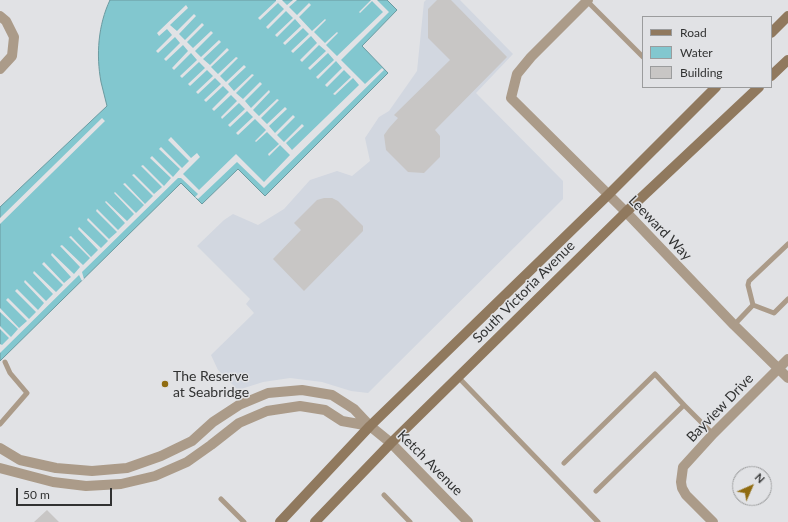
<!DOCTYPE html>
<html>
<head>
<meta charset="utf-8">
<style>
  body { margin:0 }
  #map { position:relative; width:788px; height:522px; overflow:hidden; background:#e1e2e5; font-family:Lato,sans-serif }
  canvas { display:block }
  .legend { position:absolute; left:642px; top:16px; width:130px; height:72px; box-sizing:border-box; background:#e1e2e5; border:1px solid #9b9c9d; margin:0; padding:5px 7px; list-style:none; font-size:12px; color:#313232 }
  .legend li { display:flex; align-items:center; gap:8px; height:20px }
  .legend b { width:20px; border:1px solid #9b9c9d }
  .north { position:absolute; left:732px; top:466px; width:40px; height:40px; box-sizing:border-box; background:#e1e2e5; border:1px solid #9b9c9d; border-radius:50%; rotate:45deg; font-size:11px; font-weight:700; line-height:16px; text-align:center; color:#313232 }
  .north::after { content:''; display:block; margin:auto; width:14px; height:18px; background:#906c11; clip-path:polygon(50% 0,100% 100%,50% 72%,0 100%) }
  .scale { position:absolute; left:16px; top:488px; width:96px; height:18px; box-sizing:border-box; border:2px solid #313232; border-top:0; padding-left:5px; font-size:12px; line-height:14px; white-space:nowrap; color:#313232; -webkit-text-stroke:3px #e1e2e5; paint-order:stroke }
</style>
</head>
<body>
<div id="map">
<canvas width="788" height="522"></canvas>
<ul class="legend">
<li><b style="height:5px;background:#90795e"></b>Road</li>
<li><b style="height:11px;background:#82c7cf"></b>Water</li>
<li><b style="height:11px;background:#c8c6c5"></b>Building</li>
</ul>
<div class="north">N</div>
<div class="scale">50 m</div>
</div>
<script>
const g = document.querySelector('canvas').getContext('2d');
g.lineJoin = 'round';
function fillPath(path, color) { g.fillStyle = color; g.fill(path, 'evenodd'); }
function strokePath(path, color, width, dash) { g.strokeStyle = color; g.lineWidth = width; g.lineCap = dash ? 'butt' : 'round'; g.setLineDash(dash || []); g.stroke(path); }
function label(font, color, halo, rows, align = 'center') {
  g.font = font + ' Lato,sans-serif'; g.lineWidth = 3; g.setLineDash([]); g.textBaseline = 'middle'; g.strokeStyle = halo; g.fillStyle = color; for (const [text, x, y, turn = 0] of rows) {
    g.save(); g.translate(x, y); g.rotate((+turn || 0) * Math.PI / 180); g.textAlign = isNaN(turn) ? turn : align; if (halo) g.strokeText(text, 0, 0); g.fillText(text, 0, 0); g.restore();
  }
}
const built = new Path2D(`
  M426 0H460L513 54 476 93 563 181V199L368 393 351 391 322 382 290 378 263 382 238 390 218 370 211 355 254 313 246 304 250 299 197 246 224 220 233 214 258 225 284 209 310 180 337 171 352 176 370 161 365 138 379 117 389 111 417 71 424 2Z`);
const water = new Path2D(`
  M110 0H387L397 10 362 46 388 73 265 196 238 169 202 204 181 183 0 361V207L107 106C105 98 103 90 101 82 96 55 98 25 110 0Z`);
const pier = new Path2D(`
  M276 0H282L287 5 293 0H297L289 7 297 15 309 3 311 5 299 17 312 31 325 19 326 20 314 32 325 43 337 32 338 33 326 45 337 56 383 12 372 1 360 13 359 12 371 0H377L389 12 341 60 365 84 382 68 384 70 264 188 237 162 198 199 195 197 198 194 181 178H178L82 272 84 279 82 281 79 275 0 353V344L2 345 9 338 0 329V326L11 337 18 329 0 312V308L19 328 27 321 6 300 8 298 29 319 36 312 15 291 17 289 38 310 44 303 24 282 25 280 46 301 53 294 33 273 34 271 56 292 63 285 42 264 44 262 64 283 71 277 51 255 52 253 74 274 80 267 60 246 62 245 83 265 90 258 69 237 71 236 91 257 98 250 78 229 79 227 101 248 108 241 87 220 88 218 109 239 117 232 96 211 97 209 118 230 125 223 105 202 106 201 127 221 134 214 114 193 115 192 136 213 144 205 123 184 125 183 145 204 153 196 132 175 134 174 154 194 162 187 141 166 143 165 164 186 171 178 150 158 152 156 173 177 180 169 159 149 161 147 182 168 189 161 168 140 171 137 191 158 197 153 200 157 183 174 199 190 236 154 264 182 290 155 280 145 269 156 268 154 279 144 267 132 256 142 255 141 266 130 255 119 238 135 236 133 253 117 247 111 230 127 228 125 245 109 239 103 222 119 221 117 237 101 231 95 214 111 212 109 229 92 223 86 206 102 204 100 221 84 215 78 198 94 196 92 213 76 207 70 190 86 188 84 205 68 199 62 182 78 180 76 197 60 191 53 174 70 172 68 188 51 183 45 166 61 164 59 180 43 175 37 158 53 156 51 172 35 167 29 159 36 157 33 186 5 188 8 170 25 177 31 194 14 196 16 179 34 185 40 202 23 204 25 187 42 193 48 211 31 213 33 195 51 201 57 219 40 221 42 203 59 210 65 227 48 229 50 211 67 218 74 236 57 238 58 220 76 226 82 244 65 246 67 228 84 234 91 252 74 254 75 236 93 243 99 260 82 262 84 245 101 251 108 269 90 270 92 253 110 259 116 277 99 279 100 261 118 267 124 285 107 287 109 269 126 275 133 293 115 295 117 277 135 284 142 302 124 304 126 286 143 292 150 359 85 353 78 335 95 333 94 351 77 344 70 327 87 325 85 342 68 336 61 318 79 316 77 334 60 328 53 310 70 308 68 326 51 319 45 302 62 300 60 317 43 311 36 293 53 291 51 309 34 303 28 285 45 283 43 301 26 295 19 277 37 275 35 293 18 286 11 268 29 266 27 284 9 278 3 260 20 258 18 276 1Z
  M102 118 105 121 0 224V218Z`);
const building = new Path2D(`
  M437 0H451L507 57 435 130 440 136V157L424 173 408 172 386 150 384 135 389 128 398 118 394 115 450 60 428 38V9Z
  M324 198H332L338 201 363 226V231L304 291 273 259 301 230 294 223 317 200Z
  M47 510 59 522H34Z`);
const lane = new Path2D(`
  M587 1 643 57
  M753 305 748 285 749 281 788 244
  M753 305 774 313 788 299
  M734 325 753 305
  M458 377 598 522
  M684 405 713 434
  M0 424 27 393 10 373 5 362
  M564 463 655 374 684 405 596 491
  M384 495 410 522
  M221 499 244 522`);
const street = new Path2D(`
  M588 0 531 57 517 74 511 98 626 212 734 325 788 378
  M0 16 6 21 14 37 12 56 0 69
  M0 448 20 460 56 468 92 471 127 468 161 456 192 441 213 422 239 405 268 393 302 390 332 395 354 409 370 426 391 443 468 522
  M0 468 53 482 86 486 121 484 155 476 187 462 211 445 239 423 267 411 300 406 325 410 342 421 370 426
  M713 522 686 495 682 488 681 482 683 467 713 434 788 359`);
const secondary = new Path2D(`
  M771 33 788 16
  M771 76 788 60
  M280 522 370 426 608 195 716 87
  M315 522 391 443 626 212 759 87`);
const markers = [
  [165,384,4,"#906c11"]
];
const streetNames = [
  ["Leeward Way",660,228,46],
  ["South Victoria Avenue",524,292,-45],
  ["Bayview Drive",720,408,-46],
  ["Ketch Avenue",430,463,45]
];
const poiNames = [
  ["The Reserve",173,376],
  ["at Seabridge",173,392]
];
fillPath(built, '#d2d7e0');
fillPath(water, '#82c7cf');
strokePath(water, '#6a9aa0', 1);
fillPath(pier, '#e1e2e5');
fillPath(building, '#c8c6c5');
strokePath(lane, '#ab9b89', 5);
strokePath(street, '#ab9b89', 10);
strokePath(secondary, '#90795e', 10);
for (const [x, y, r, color] of markers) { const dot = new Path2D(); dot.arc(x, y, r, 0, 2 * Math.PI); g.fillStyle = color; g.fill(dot); strokePath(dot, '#e1e2e5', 1.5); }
label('14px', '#313232', '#e1e2e5', streetNames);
label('14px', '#313232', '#e1e2e5', poiNames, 'left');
</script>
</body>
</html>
